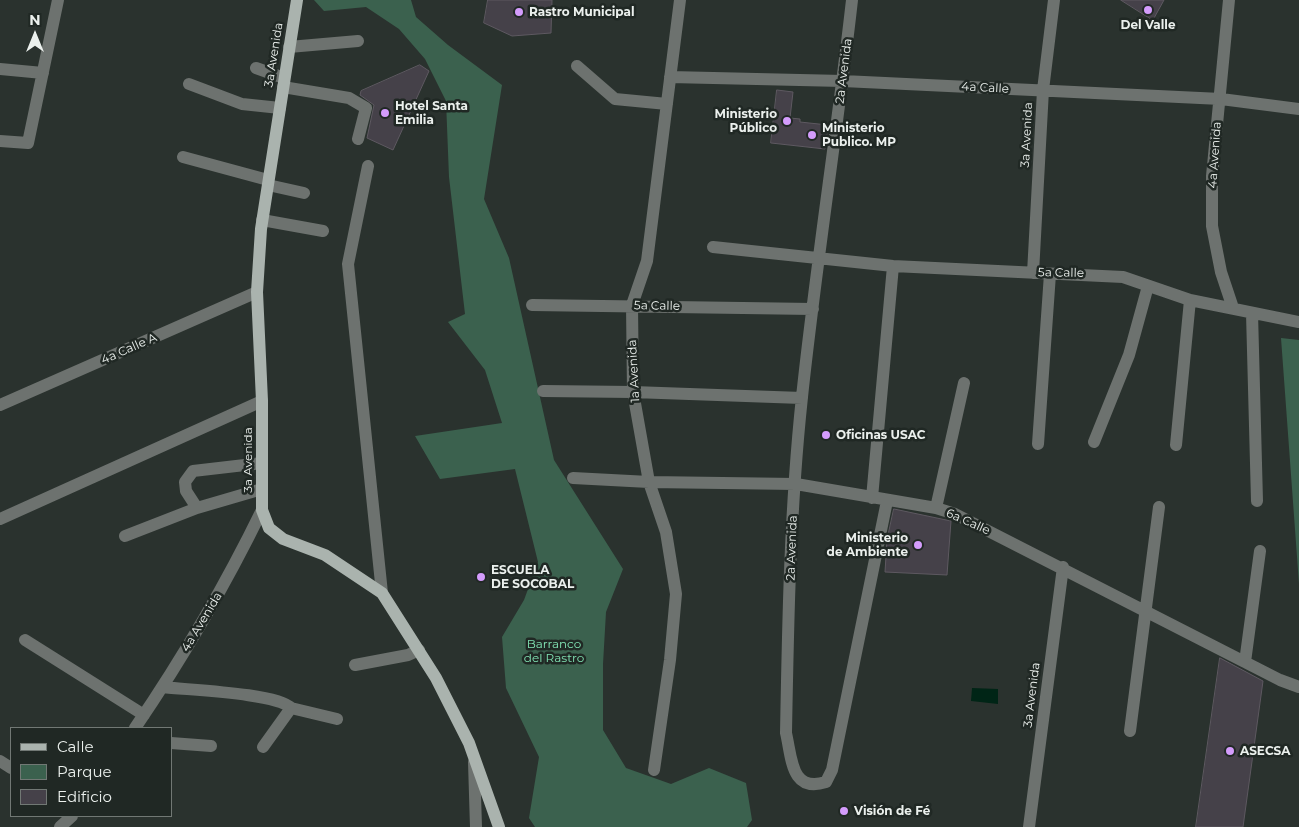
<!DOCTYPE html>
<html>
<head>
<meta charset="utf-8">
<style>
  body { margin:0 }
  #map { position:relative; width:1299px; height:827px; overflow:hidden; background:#2a322e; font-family:Montserrat,sans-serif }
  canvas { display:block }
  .legend { position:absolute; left:10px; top:727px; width:162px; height:90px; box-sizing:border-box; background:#202824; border:1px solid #717874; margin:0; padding:6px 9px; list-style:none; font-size:15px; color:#ebf0ed }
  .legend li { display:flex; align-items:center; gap:10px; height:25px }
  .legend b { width:25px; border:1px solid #717874 }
  .north { position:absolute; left:10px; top:10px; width:50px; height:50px; -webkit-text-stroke:4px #202824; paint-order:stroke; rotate:0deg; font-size:14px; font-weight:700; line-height:20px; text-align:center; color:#ebf0ed }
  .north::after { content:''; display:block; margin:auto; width:18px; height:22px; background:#ebf0ed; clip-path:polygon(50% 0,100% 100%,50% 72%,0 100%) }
</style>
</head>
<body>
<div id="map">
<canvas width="1299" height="827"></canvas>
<ul class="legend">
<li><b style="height:6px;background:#aab3ae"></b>Calle</li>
<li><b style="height:14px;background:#3b614e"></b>Parque</li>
<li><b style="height:14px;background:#454149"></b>Edificio</li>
</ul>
<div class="north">N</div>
</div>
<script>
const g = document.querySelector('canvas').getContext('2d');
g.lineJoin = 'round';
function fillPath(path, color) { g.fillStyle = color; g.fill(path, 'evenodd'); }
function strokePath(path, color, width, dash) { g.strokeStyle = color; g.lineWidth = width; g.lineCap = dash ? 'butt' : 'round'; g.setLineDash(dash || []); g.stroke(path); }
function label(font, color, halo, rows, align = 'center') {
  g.font = font + ' Montserrat,sans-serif'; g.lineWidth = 5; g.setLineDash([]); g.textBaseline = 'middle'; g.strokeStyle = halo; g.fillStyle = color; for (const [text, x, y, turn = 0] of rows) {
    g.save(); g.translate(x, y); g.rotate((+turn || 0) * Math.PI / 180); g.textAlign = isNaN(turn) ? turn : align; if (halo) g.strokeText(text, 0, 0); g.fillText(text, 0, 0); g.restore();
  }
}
const green = new Path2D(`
  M314 0H411L416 17 448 45 502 85 484 199 509 258 554 460 623 569 606 612 603 664V730L626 768 671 784 709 768 746 783 752 820 747 827H535L529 818 539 757 506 688 502 637 524 600 538 562 515 469 440 479 415 436 502 423 485 370 448 322 465 314 449 177 446 101 425 59 399 29 366 7 324 11Z
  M1281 338 1299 340V584Z`);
const water = new Path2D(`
  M972 688 998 689V704L971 701Z`);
const building = new Path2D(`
  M488 0H552L551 33 512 36 484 23Z
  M1121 0H1164L1153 20Z
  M420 65 429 71 393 150 367 138 374 105 360 95 361 91Z
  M777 90 793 92 790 118 800 119V122L828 125 825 149 771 143Z
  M894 509 951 521 947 575 885 572 887 540Z
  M1220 658 1263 681 1243 827H1196Z`);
const minor = new Path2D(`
  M852 0C837 133 816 265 802 397 790 509 788 621 786 733 792 759 791 793 826 782L832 770 887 501
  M1229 0 1212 176V226L1221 272 1233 308
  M289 47 358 41
  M577 66 615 99 667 104
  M256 68 284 78
  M0 69 43 73
  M670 77 843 81 1221 99 1299 109
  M189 84 242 104 280 108
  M283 87 349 98 366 108 358 139
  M0 141 28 143 58 0
  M183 157 268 180
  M368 166 348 264 382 593
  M268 185 304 193
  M262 220 323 231
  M713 247 893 266 1123 277 1190 300 1299 322
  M1033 273 1043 90 1054 0
  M532 305 813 309
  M1252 313 1257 501
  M543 391 633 392 802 398
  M0 405 257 292
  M1094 442 1129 355 1148 286
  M1038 444 1050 274
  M1176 445 1190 300
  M573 478 649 482 796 484 936 508 955 514 1280 680 1299 687
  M262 489 197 508 186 491 185 482 193 471 262 463
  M872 498 893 266
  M936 508 964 383
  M0 519 262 401
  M125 536 197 508
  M25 640 144 715
  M1245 662 1260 551
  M355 665 408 655 419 650
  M163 687C187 690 277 693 291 708L337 719
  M135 728C182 659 225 586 262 510
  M1130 731 1159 507
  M171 743 211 746
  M263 747 291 708
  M0 761 11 768
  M474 762 476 827
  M654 770 670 660 676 594 666 532 649 482 633 392 632 305 647 261 680 0
  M60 827 72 816
  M1029 827 1063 567`);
const major = new Path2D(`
  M297 0 261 229 257 292 262 401V510L269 528 283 539 325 555 382 593 436 678 469 743 499 827`);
const markers = [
  [1148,10,5,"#d49cfc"],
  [519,12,5,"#d49cfc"],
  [385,113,5,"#d49cfc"],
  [787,121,5,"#d49cfc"],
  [812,135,5,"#d49cfc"],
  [826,435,5,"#d49cfc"],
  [918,545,5,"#d49cfc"],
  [481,577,5,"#d49cfc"],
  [1230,751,5,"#d49cfc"],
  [844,811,5,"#d49cfc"]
];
const poiNames = [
  ["Rastro Municipal",529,12],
  ["Del Valle",1148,25,"center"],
  ["Hotel Santa",395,106],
  ["Emilia",395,120],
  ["Ministerio",777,114,"right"],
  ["Público",777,128,"right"],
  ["Ministerio",822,128],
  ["Publico. MP",822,142],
  ["Oficinas USAC",836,435],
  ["Ministerio",908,538,"right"],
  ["de Ambiente",908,552,"right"],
  ["ESCUELA",491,570],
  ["DE SOCOBAL",491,584],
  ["ASECSA",1240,751],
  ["Visión de Fé",854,811]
];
const streetNames = [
  ["3a Avenida",274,55,-81],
  ["2a Avenida",844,71,-83],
  ["4a Calle",985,88,3],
  ["3a Avenida",1027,135,-87],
  ["4a Avenida",1215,155,-86],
  ["5a Calle",1061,273,1],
  ["5a Calle",657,306,1],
  ["4a Calle A",129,349,-24],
  ["1a Avenida",634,371,-93],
  ["3a Avenida",248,460,-90],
  ["6a Calle",968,522,24],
  ["2a Avenida",792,548,-88],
  ["4a Avenida",202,622,-59],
  ["3a Avenida",1032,695,-83]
];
const parkNames = [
  ["Barranco",554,644],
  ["del Rastro",554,658]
];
fillPath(green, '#3b614e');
fillPath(water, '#002516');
fillPath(building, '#454149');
strokePath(building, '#5e5961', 1);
strokePath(minor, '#6d726f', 12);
strokePath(major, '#aab3ae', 12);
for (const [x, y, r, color] of markers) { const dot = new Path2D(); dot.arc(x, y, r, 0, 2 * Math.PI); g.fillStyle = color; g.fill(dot); strokePath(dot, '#202824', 2); }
label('bold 12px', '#ebf0ed', '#202824', poiNames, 'left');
label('12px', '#ebf0ed', '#202824', streetNames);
label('12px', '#81e2b3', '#202824', parkNames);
</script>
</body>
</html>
